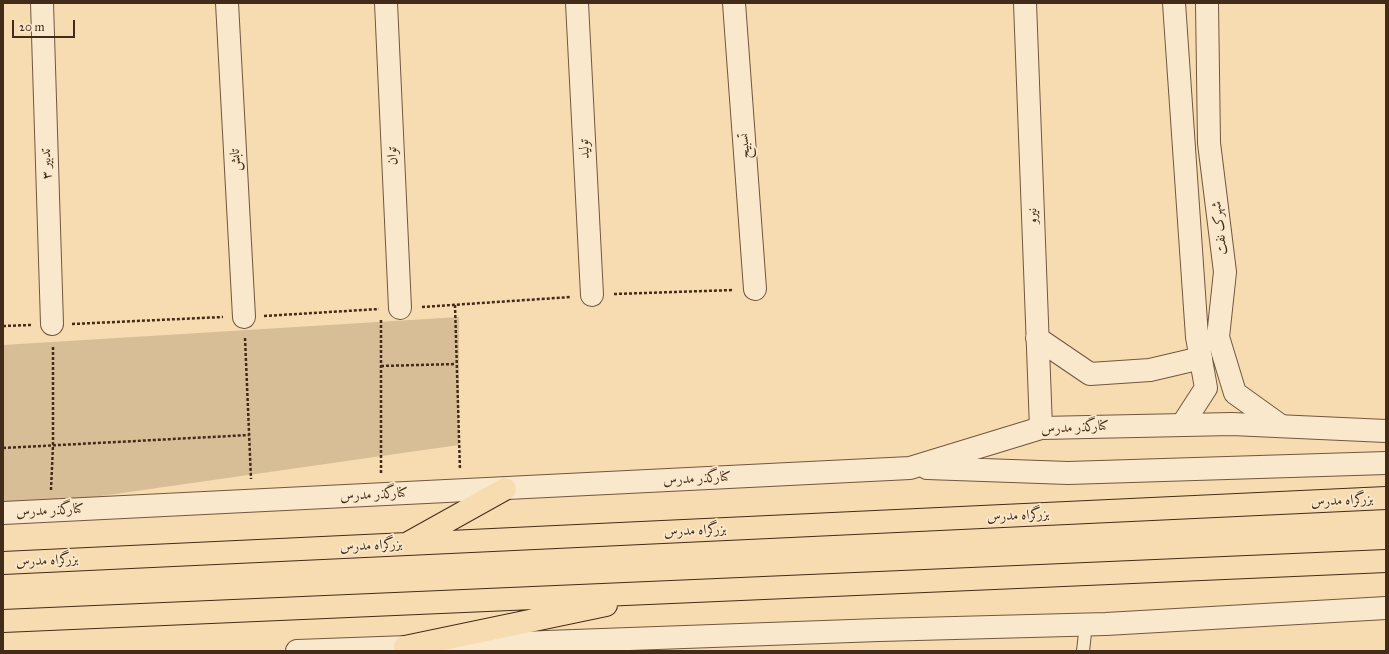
<!DOCTYPE html>
<html>
<head>
<meta charset="utf-8">
<style>
  body { margin:0 }
  #map { position:relative; width:1389px; height:654px; overflow:hidden; background:#f7dcb1; font-family:"IM FELL Great Primer",serif }
  canvas { display:block }
  .frame { position:absolute; inset:0; border:4px solid #432b19; pointer-events:none }
  .scale { position:absolute; left:12px; top:20px; width:63px; height:18px; box-sizing:border-box; border:2px solid #432b19; border-top:0; padding-left:5px; font-size:12px; line-height:14px; white-space:nowrap; color:#432b19; -webkit-text-stroke:3px #fae8cc; paint-order:stroke }
</style>
</head>
<body>
<div id="map">
<canvas width="1389" height="654"></canvas>
<div class="frame"></div>
<div class="scale">20 m</div>
</div>
<script>
const g = document.querySelector('canvas').getContext('2d');
g.lineJoin = 'round';
function fillPath(path, color) { g.fillStyle = color; g.fill(path, 'evenodd'); }
function strokePath(path, color, width, dash) { g.strokeStyle = color; g.lineWidth = width; g.lineCap = dash ? 'butt' : 'round'; g.setLineDash(dash || []); g.stroke(path); }
function label(font, color, halo, rows, align = 'center') {
  g.font = font + ' "IM FELL Great Primer",Amiri,serif'; g.lineWidth = 3.5; g.setLineDash([]); g.textBaseline = 'middle'; g.strokeStyle = halo; g.fillStyle = color; for (const [text, x, y, turn = 0] of rows) {
    g.save(); g.translate(x, y); g.rotate((+turn || 0) * Math.PI / 180); g.textAlign = isNaN(turn) ? turn : align; if (halo) g.strokeText(text, 0, 0); g.fillText(text, 0, 0); g.restore();
  }
}
const green = new Path2D(`
  M459 317V445L3 510V345Z`);
const path = new Path2D(`
  M614 294 734 290
  M455 305 460 470
  M422 307 571 297
  M264 316 379 309
  M72 324 223 317
  M3 326 31 325
  M245 338 251 479
  M381 366 456 364
  M3 448 249 435
  M381 473V320
  M51 490 53 445V346`);
const service = new Path2D(`
  M1083 651 1086 624`);
const minor = new Path2D(`
  M42 3 52 324
  M227 3 244 317
  M386 3 400 308
  M577 3 592 295
  M734 3 755 289
  M1025 3 1041 428
  M1174 3 1197 337 1206 388 1182 425
  M1207 3 1209 143 1225 272 1218 337 1235 393 1281 426
  M1037 338 1090 374 1150 370 1201 358`);
const tertiary = new Path2D(`
  M927 468 1068 473 1386 463
  M3 513 910 468 1041 428 1232 424 1386 431
  M297 651 879 630 1106 624 1386 608`);
const trunk = new Path2D(`
  M410 542 505 489
  M3 563 1386 498
  M3 621 1386 561
  M405 647 606 605`);
const streetNames = [
  ["تسبیح",745,146,-94],
  ["تولید",585,149,-93],
  ["توان",393,156,-93],
  ["تابش",236,160,-93],
  ["تدبیر ۳",47,164,-92],
  ["نیرو",1033,216,-92],
  ["شهرک نفت",1220,228,-97],
  ["کنارگذر مدرس",1075,428,-3],
  ["کنارگذر مدرس",697,479,-3],
  ["کنارگذر مدرس",374,495,-3],
  ["بزرگراه مدرس",1342,501,-3],
  ["کنارگذر مدرس",50,511,-3],
  ["بزرگراه مدرس",1018,516,-3],
  ["بزرگراه مدرس",695,531,-3],
  ["بزرگراه مدرس",371,546,-3],
  ["بزرگراه مدرس",47,561,-3]
];
fillPath(green, '#d8be97');
strokePath(service, '#70573f', 14);
strokePath(minor, '#70573f', 24);
strokePath(tertiary, '#70573f', 24);
strokePath(trunk, '#432b19', 24);
strokePath(path, '#432b19', 2.5, [3, 2]);
strokePath(service, '#fae8cc', 12);
strokePath(minor, '#fae8cc', 22);
strokePath(tertiary, '#fae8cc', 22);
strokePath(trunk, '#f7dcb1', 22);
label('14px', '#432b19', '#fae8cc', streetNames);
</script>
</body>
</html>
